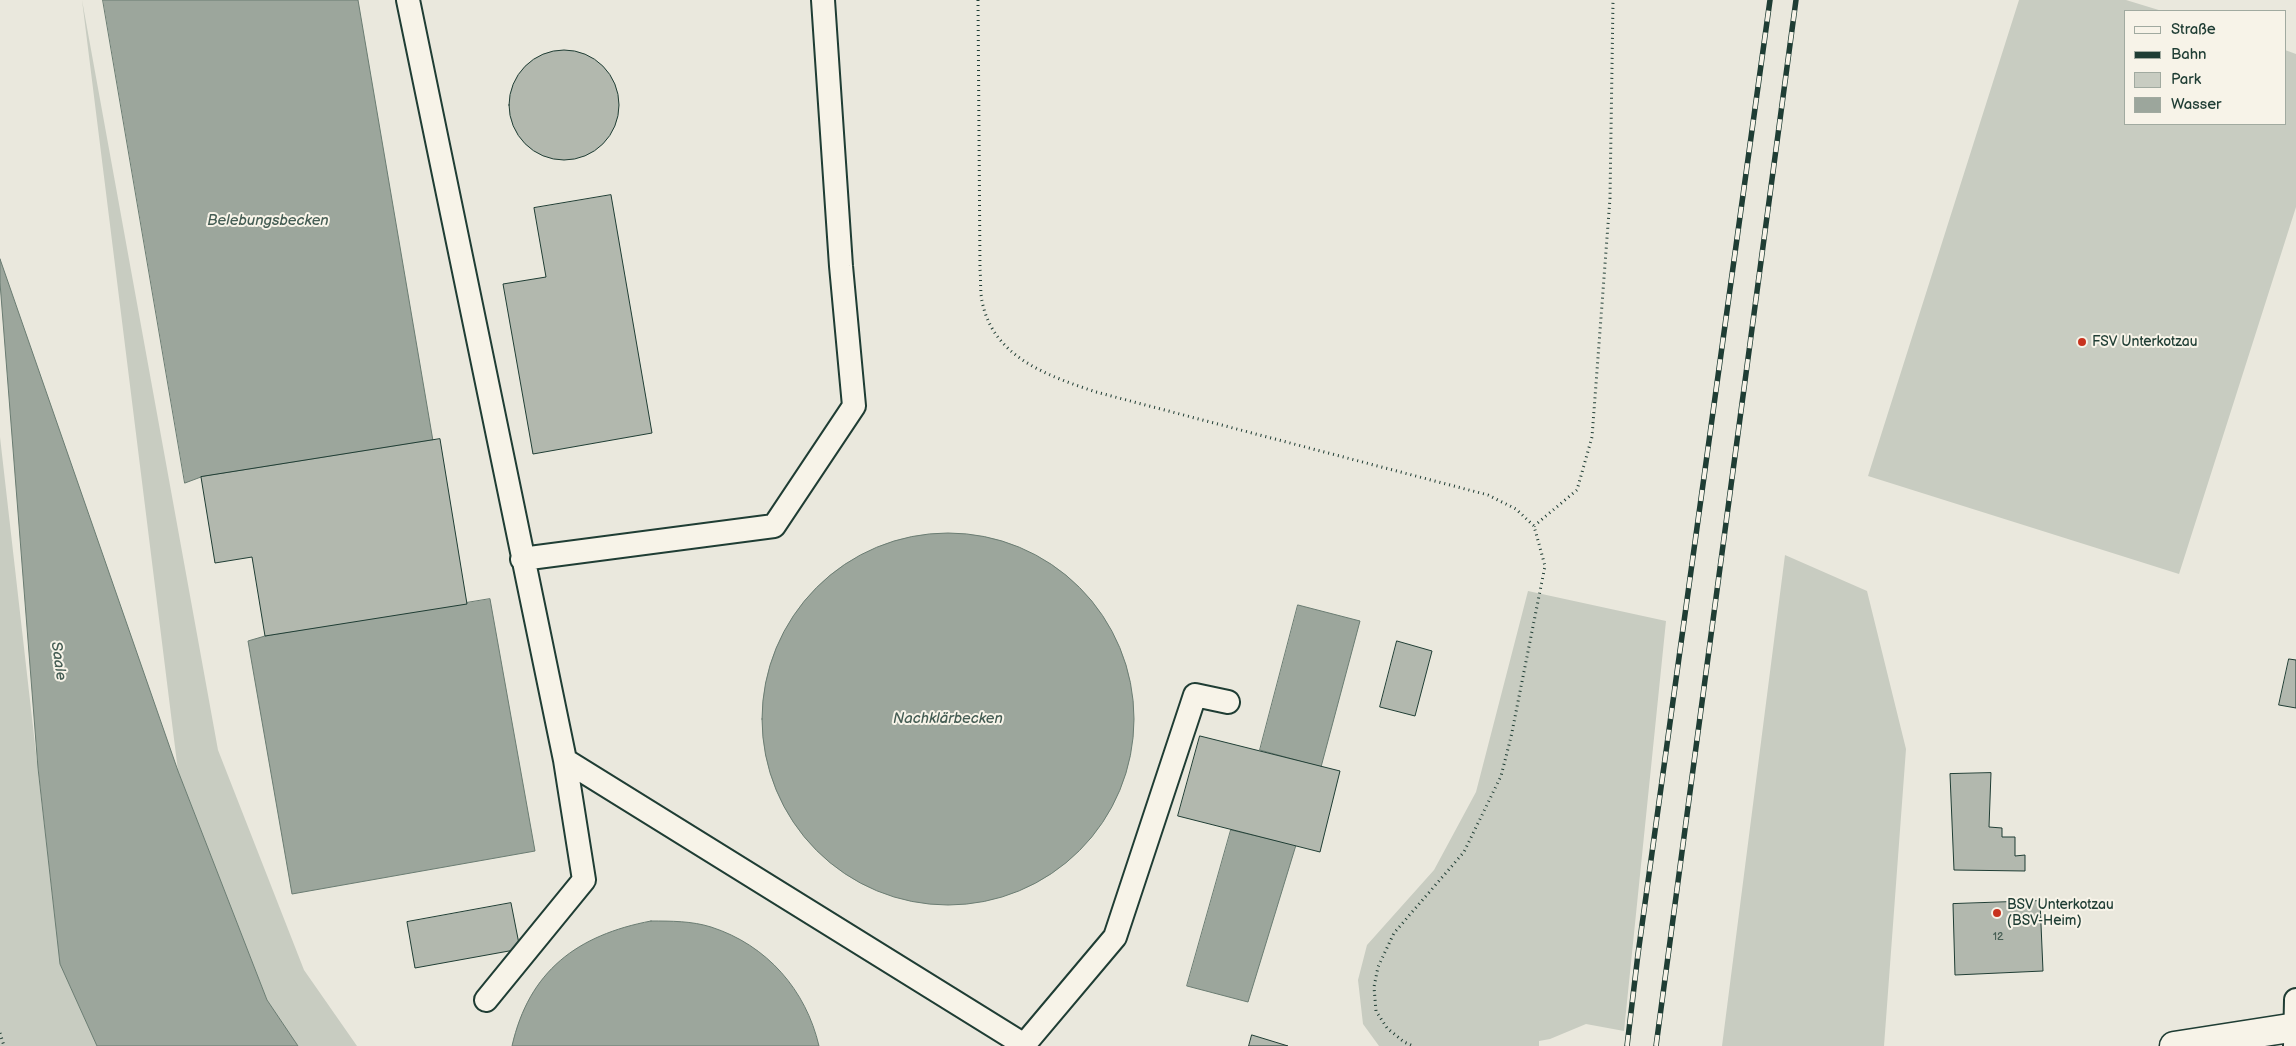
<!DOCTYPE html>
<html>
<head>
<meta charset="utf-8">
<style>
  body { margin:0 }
  #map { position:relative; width:2296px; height:1046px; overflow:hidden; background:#eae8dd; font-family:"Balsamiq Sans",sans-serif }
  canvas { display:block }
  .legend { position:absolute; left:2124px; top:10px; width:162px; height:115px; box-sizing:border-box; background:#f7f3e8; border:1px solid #a1aaa0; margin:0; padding:6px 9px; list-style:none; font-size:15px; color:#1f3d34 }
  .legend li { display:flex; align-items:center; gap:10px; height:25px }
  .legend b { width:25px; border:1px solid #a1aaa0 }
</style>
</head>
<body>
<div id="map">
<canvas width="2296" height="1046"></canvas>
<ul class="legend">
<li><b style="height:6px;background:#f7f3e8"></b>Straße</li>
<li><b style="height:6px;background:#1f3d34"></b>Bahn</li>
<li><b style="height:14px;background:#c8ccc1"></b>Park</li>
<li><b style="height:14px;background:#9ca69c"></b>Wasser</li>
</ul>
</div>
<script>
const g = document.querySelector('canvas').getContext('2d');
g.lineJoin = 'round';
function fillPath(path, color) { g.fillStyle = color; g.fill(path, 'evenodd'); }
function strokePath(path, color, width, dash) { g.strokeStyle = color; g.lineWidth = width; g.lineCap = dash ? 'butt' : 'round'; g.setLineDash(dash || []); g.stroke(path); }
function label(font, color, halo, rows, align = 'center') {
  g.font = font + ' "Balsamiq Sans",sans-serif'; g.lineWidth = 4; g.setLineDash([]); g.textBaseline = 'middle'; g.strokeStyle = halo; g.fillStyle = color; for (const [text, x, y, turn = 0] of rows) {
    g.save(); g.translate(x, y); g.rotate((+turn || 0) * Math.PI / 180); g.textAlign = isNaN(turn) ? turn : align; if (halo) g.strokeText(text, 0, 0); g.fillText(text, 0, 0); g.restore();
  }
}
const green = new Path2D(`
  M82 0 218 750 304 970 357 1046H298L267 1000 178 771Z
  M2019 0H2126L2162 11H2125V124H2285V50L2296 54V207L2179 574 1868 476Z
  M0 437 60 964 97 1046H0Z
  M1785 555 1867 591 1906 749 1884 1046H1722Z
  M1528 591 1666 621 1624 1031 1586 1024 1550 1039 1539 1041V1046H1379L1363 1024 1358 980 1367 945 1434 870 1476 792Z`);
const water = new Path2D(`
  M103 0H358L433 441 201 477 185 483Z
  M0 259 178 771 267 1000 298 1046H97L60 964 38 768 0 283Z
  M762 719a186 186 0 1 1 372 0a186 186 0 1 1-372 0Z
  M490 599 535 851 292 894 248 641 265 636Z
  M1298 605 1360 621 1321 767 1260 750Z
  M1231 830 1296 845 1248 1002 1187 986Z
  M651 921C671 921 692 921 711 927 767 945 806 990 819 1046H512C529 971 577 935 651 921Z`);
const building = new Path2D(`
  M509 105a55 55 0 1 1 110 0a55 55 0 1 1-110 0Z
  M611 195 652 433 533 454 503 284 546 277 534 208Z
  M440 439 467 604 265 636 252 557 215 563 201 477Z
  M1397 641 1432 651 1415 716 1380 707Z
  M2289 659 2296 660V708L2279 705Z
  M1200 736 1340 771 1320 852 1178 816Z
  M1991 773 1989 827 2002 828V837H2015V856L2025 855V871L1954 870 1950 774Z
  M2040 901 2043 971 1955 975 1953 904Z
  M511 903 520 949 415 968 407 922Z
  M1252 1035 1288 1046H1249Z`);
const path = new Path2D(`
  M978 0 980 270C981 280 980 291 982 301 993 358 1049 376 1096 392L1488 495 1516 509 1534 526 1545 566 1511 737 1501 776 1464 852 1394 933 1378 967 1374 987 1376 1011 1387 1028 1404 1042 1413 1046
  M1534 526 1577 490 1592 437 1610 198 1613 0
  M0 1033 4 1046`);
const lane = new Path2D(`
  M408 0 565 760 1026 1046
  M522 559 774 526 854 406 841 266 823 0
  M486 1000 584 880 565 760
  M1024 1045 1115 937 1195 695 1228 702
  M2295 1046 2296 1000`);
const street = new Path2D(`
  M2174 1046 2296 1027`);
const rail = new Path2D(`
  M1627 1046 1638 954 1770 0
  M1656 1046 1796 0`);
const markers = [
  [2082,342,5,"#c8321e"],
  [1997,913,5,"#c8321e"]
];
const numberNames = [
  ["12",1998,937]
];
const poiNames = [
  ["FSV Unterkotzau",2092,342],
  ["BSV Unterkotzau",2007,905],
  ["(BSV-Heim)",2007,921]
];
const waterNames = [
  ["Belebungsbecken",268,221],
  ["Saale",58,661,82],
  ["Nachklärbecken",948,719]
];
fillPath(green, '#c8ccc1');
fillPath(water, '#9ca69c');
strokePath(water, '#6a7c72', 1);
fillPath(building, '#b2b8ae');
strokePath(building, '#1f3d34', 1);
strokePath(lane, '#1f3d34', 26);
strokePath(street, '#1f3d34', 31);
strokePath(path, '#1f3d34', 3, [1, 4]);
strokePath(lane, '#f7f3e8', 22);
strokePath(street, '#f7f3e8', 28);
strokePath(rail, '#1f3d34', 5.5);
strokePath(rail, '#f7f3e8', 4, [11]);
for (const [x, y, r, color] of markers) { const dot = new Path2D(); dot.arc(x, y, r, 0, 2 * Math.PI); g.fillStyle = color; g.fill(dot); strokePath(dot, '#f7f3e8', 2); }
label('11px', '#445c52', null, numberNames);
label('14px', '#1f3d34', '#f7f3e8', poiNames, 'left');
label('italic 15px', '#445c53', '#f7f3e8', waterNames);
</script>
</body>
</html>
